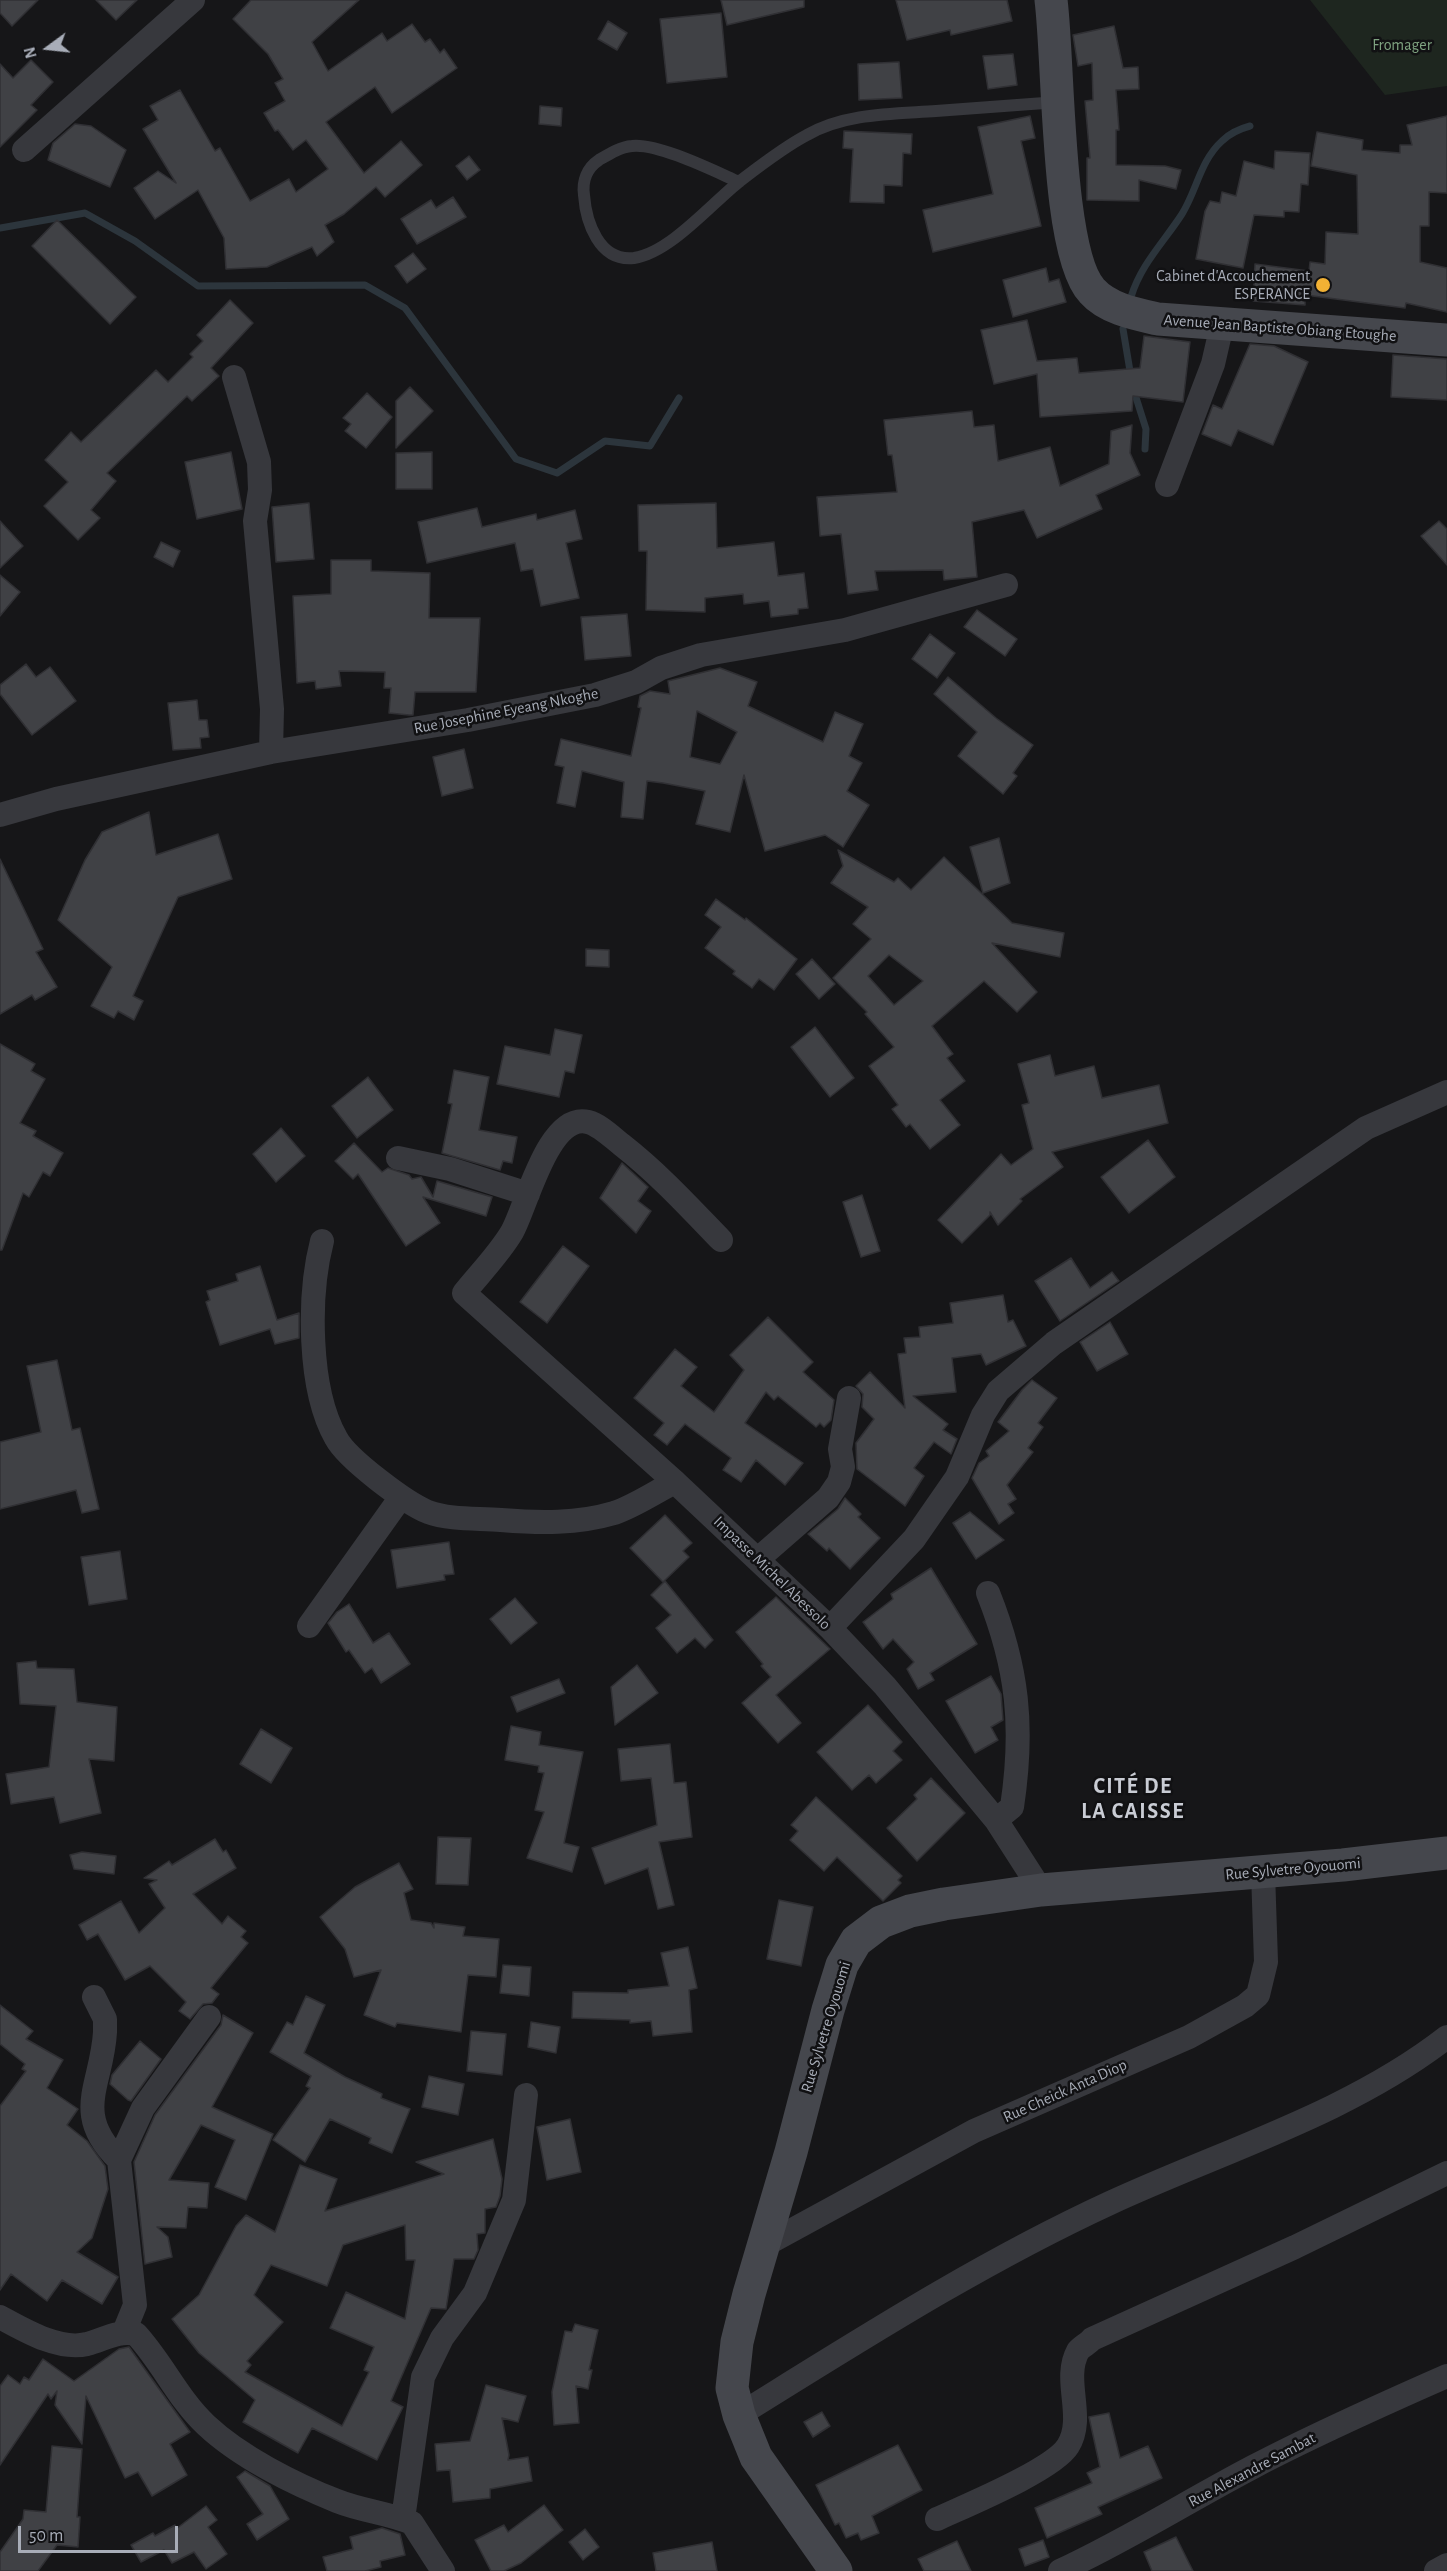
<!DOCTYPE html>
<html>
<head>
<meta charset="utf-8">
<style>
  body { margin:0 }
  #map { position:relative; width:1447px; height:2571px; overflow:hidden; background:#161618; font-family:"Alegreya Sans",sans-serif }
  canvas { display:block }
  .north { position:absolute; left:18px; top:18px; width:60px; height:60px; -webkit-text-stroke:4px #111113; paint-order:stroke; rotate:255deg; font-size:16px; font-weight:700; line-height:24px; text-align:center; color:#a8adb8 }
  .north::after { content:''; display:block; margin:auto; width:21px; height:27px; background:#a8adb8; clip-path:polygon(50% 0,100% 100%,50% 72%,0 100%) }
  .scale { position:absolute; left:18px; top:2526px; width:160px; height:27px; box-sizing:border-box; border:3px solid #a8adb8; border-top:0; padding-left:8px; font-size:18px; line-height:21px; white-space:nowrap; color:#a8adb8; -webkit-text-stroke:4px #111113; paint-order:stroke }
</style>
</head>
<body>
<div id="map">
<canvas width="1447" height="2571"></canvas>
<div class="north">N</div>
<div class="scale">50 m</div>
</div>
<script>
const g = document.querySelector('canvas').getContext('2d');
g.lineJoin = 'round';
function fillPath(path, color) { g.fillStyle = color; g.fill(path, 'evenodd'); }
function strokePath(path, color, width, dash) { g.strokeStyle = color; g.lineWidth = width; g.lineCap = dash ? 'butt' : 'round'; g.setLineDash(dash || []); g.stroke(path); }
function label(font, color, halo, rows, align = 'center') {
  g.font = font + ' "Alegreya Sans",sans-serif'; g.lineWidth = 5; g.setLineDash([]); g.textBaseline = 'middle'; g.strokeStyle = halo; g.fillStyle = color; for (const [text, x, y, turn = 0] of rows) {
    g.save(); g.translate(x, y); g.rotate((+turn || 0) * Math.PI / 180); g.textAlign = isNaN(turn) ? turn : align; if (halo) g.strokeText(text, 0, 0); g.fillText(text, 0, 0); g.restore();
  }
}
const green = new Path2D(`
  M1310 0H1447V86L1385 95Z`);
const stream = new Path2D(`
  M0 228 85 213 135 241 198 286 365 285 405 308 516 459 557 473 605 441 650 446 679 398
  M1131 297C1141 264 1164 242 1182 214 1197 190 1200 161 1222 141 1230 133 1239 129 1250 126
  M1123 329 1131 377
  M1133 388 1146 429 1145 449`);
const building = new Path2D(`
  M0 0H38L12 26 0 13Z
  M96 0H137L116 20Z
  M251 0H359L312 42 328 71 382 33 387 41 412 24 425 42 430 39 440 53 444 49 457 68 392 113 375 87 326 122 364 173 401 141 422 165 385 197 376 187 344 214 325 225 334 242 317 256 312 247 267 267 226 269 224 238 198 190 155 219 134 188 158 171 176 183 143 129 158 120 150 106 180 90 215 151 220 148 250 201 289 179 296 192 328 169 306 140 293 150 278 130 275 131 264 113 285 101 275 83 283 79 268 54 233 19Z
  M721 0H804V7L727 25Z
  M896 0H1007L1012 21 951 35 950 30 907 40Z
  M721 13 727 77 667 83 660 19Z
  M608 21 627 33 617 50 598 39Z
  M1114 26 1123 68 1138 67 1139 89 1116 90 1119 130H1116V165L1165 166 1181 170 1176 189 1139 180V201L1087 200V158H1090L1085 101 1093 100 1092 63 1078 66 1073 35Z
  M1013 54 1017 85 988 89 983 56Z
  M31 60 53 82 31 105 37 110 0 147V64L13 78Z
  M899 62 902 98 859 100 858 64Z
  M540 106 562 108 561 126 539 124Z
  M1030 116 1035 138 1021 141 1041 226 933 252 923 210 993 194 978 127Z
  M1447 116V193L1429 192V226H1420V262L1447 268V312L1406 303 1405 308 1305 295V305L1253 301 1255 264 1309 271 1310 262 1325 264 1326 232 1358 234 1357 175 1311 166 1317 132 1363 140 1362 150 1400 153V145H1412L1407 125Z
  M75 124 91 126 126 150 110 187 48 160 53 143Z
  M844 131 912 134 911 154 903 153 902 186 884 185V203L850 202 853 149 843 148Z
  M1275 151 1310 153 1308 185 1301 184 1299 212 1284 211V217L1254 215 1243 268 1196 259 1205 211 1210 201 1220 203 1222 192 1236 196 1244 161 1274 169Z
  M469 156 480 170 467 180 456 166Z
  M453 197 466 217 417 244 401 219 431 200 436 208Z
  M57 220 136 297 110 324 32 246Z
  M413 253 426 269 407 283 395 266Z
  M1046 268 1049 282 1059 279 1066 302 1013 317 1003 280Z
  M230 300 253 323 211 368 219 376 192 401 187 396 107 473 116 481 91 510 100 518 78 540 44 506 68 482 45 460 71 432 81 442 156 370 168 382 193 357 190 354 203 341 197 335Z
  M1027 320 1037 361 1077 358 1079 373 1140 368 1144 336 1190 342 1183 402 1133 396 1132 411 1040 417 1037 374 994 384 981 330Z
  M1250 344 1274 346 1308 362 1273 445 1238 430 1231 446 1202 434 1213 405 1222 409Z
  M1393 355 1447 359V400L1391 397Z
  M410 387 433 411 396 448V401Z
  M367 393 392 417 366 448 345 431 351 424 343 418Z
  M972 411 974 427 994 425 998 461 1050 447 1060 486 1109 464 1111 431 1132 425 1130 453 1140 475 1096 495 1102 509 1037 538 1024 510 972 522 977 577 944 580 943 570 875 571 878 590 848 594 841 534 820 536 817 497 897 492 892 455H888L884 420Z
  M231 452 242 509 197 519 185 462Z
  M432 452V489H396V453Z
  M309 503 314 559 276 562 272 507Z
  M716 503 717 548 774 542 778 576 804 573 808 608 798 609V614L771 617 769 601 744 604 743 594 705 598V612L646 610 647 551H639L638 505Z
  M477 508 482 527 536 514 537 520 575 510 582 539 566 543 579 598 541 606 533 569 521 571 515 543 427 563 418 522Z
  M0 521 23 546 0 568Z
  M1439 521 1447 529V565L1421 536Z
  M161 542 180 551 173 567 154 557Z
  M331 560H371V571L430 573 429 618H480L476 692H415L413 715H409L389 713 391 688H384L385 672 339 671 341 686 316 689 315 681 297 683 293 596 331 594Z
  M0 575 20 592 0 616Z
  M977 610 1017 639 1005 656 964 627Z
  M627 614 631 656 585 660 581 617Z
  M930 634 955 653 937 678 912 659Z
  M26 664 36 677 50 667 76 701 32 735 0 694V685Z
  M720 668 757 682 748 706 823 742 835 712 863 724 849 756 862 763 847 791 869 805 843 847 825 835 765 851 744 775 730 832 696 824 705 791 663 783 647 781 643 819 621 817 624 782 582 771 575 807 557 803 564 767 555 765 561 739 631 756 641 708 638 707 640 696 650 691 670 694 668 681ZM697 711 737 732 720 764 690 757Z
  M948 677 996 718 1033 745 1013 773 1017 776 1003 794 958 756 977 732 934 694Z
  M197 700 199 720H207L209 737 200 738 201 748 173 750 168 703Z
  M464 749 473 788 442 796 433 757Z
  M149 812 156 855 218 834 232 879 178 897 133 996 143 1001 134 1020 118 1011 114 1018 91 1006 112 967 58 920 85 860 102 832Z
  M999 838 1010 883 983 893 970 847Z
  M838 850 894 882 898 878 911 890 944 857 1012 923 1064 933 1060 957 992 943 1037 992 1017 1012 984 981 932 1026 953 1054 947 1058 965 1081 940 1100 960 1125 930 1149 910 1124 906 1127 892 1109 898 1105 869 1066 894 1047 865 1014 867 1012 833 978 871 939 853 924 868 907 831 883 843 866ZM889 955 923 981 894 1005 868 976Z
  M0 859 43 949 36 952 57 987 35 1000 32 995 0 1014Z
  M716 899 745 920 746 918 797 959 774 990 759 979 752 988 733 974 735 971 705 948 721 927 705 915Z
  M586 949 609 950V967L586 966Z
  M812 959 835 984 819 999 796 974Z
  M815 1027 854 1078 830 1097 791 1047Z
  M555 1029 582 1035 574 1073 565 1071 559 1097 497 1084 505 1046 550 1055Z
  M0 1044 35 1064 31 1071 45 1079 20 1123 36 1131 33 1136 63 1153 50 1176 43 1172 29 1197 23 1193 2 1250H0Z
  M1050 1055 1055 1076 1094 1066 1102 1098 1159 1085 1168 1123 1052 1152 1063 1167 1020 1199 1022 1201 998 1225 990 1212V1215L962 1243 938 1220 1001 1154 1011 1165 1033 1149 1022 1105 1029 1103 1018 1064Z
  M454 1070 489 1077 479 1130 517 1137 512 1163 503 1161 500 1170 442 1153 452 1104 448 1103Z
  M368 1077 393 1110 357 1138 332 1106Z
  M281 1128 305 1156 276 1182 253 1154Z
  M1148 1140 1175 1177 1129 1213 1101 1177Z
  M354 1143 382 1172 388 1168 409 1175 412 1179 421 1177 433 1197 437 1181 492 1197 486 1216 423 1197 440 1223 406 1246 358 1174 353 1179 335 1161Z
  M622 1163 648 1187 638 1201 651 1211 636 1233 600 1198Z
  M862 1195 880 1251 861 1257 843 1202Z
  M563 1246 589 1266 547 1323 520 1302Z
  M1071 1258 1090 1288 1112 1272 1119 1281 1060 1321 1035 1281Z
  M260 1266 277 1320 299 1313V1338L275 1344 270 1329 220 1345 206 1302 210 1300 207 1291 238 1281 236 1274Z
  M1003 1295 1008 1322 1013 1320 1026 1346 986 1365 981 1354 952 1358 956 1392 913 1396 948 1424 943 1430 957 1439 951 1454 934 1442 914 1468 924 1476 905 1506 857 1469 856 1443 874 1419 862 1407 863 1394 856 1386 870 1372 905 1408 898 1354 906 1353 904 1338 920 1337 919 1327 953 1323 950 1303Z
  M768 1317 813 1362 803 1372 834 1400 831 1420 824 1427 820 1423 816 1427 778 1396 774 1400 766 1392 745 1423 803 1463 785 1485 756 1460 741 1482 723 1470 731 1458 685 1424 667 1445 654 1435 664 1423 634 1398 675 1349 697 1367 681 1386 714 1412 744 1370 730 1355Z
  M1110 1322 1128 1354 1097 1371 1080 1342Z
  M57 1360 72 1430 80 1428 99 1509 82 1513 76 1490 0 1509V1442L41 1432 27 1366Z
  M1032 1380 1057 1398 1038 1423 1043 1427 1028 1448 1033 1452 1007 1485 1016 1499 1008 1504 1014 1513 999 1524 972 1478 979 1463 989 1456 986 1451 1009 1431 998 1422 1022 1390Z
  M845 1498 861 1514 858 1517 880 1538 850 1569 829 1548 827 1551 808 1534 838 1509Z
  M970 1512 1004 1540 976 1559 953 1523Z
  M665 1515 692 1543 683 1551 689 1557 663 1582 630 1548Z
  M449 1542 454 1574 444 1575 445 1580 397 1588 391 1550Z
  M120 1551 127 1599 89 1605 81 1557Z
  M931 1568 977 1644 930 1673 934 1680 918 1689 907 1669 914 1662 893 1639 883 1649 863 1622 893 1599 891 1594Z
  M665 1581 713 1640 705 1648 695 1638 677 1653 656 1628 671 1615 651 1595Z
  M776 1597 830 1649 776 1695 801 1723 778 1743 742 1703 771 1677 761 1666 763 1664 736 1632Z
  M515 1598 537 1623 511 1644 490 1619Z
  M349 1604 373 1643 389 1633 410 1664 381 1683 372 1668 365 1673 349 1650 346 1652 328 1623 337 1612Z
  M36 1661 37 1668 74 1669 77 1702 117 1707 114 1761 89 1759 101 1813 60 1823 54 1797 11 1804 6 1774 49 1767 56 1706 20 1704 17 1663Z
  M637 1665 658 1693 615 1725 611 1687Z
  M991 1676 1001 1694 1003 1720 991 1727 998 1740 975 1753 946 1701Z
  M559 1679 565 1693 517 1712 511 1697Z
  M868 1705 902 1742 893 1751 902 1760 876 1783 869 1775 852 1790 817 1752Z
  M511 1726 541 1732 539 1745 583 1752 564 1843 579 1847 572 1872 527 1858 544 1812 535 1810 544 1773 538 1772 539 1766 505 1760Z
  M261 1729 292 1748 271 1783 240 1764Z
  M670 1744 674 1783 686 1782 692 1837 659 1842 674 1905 658 1909 648 1868 605 1884 592 1848 657 1825 651 1778 621 1781 618 1749Z
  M931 1778 965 1813 917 1861 887 1828 917 1799 914 1795Z
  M816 1797 902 1876 898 1880 901 1883 883 1901 837 1857 824 1871 790 1840 798 1831 791 1825Z
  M438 1837 471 1838 468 1885 436 1884Z
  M215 1839 223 1852 226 1850 236 1868 193 1894 222 1924 228 1916 246 1931 241 1937 248 1943 211 1988 219 1994 212 2003 203 2004 190 2019 179 2011 186 2002 150 1966 125 1980 98 1934 87 1940 79 1925 121 1901 139 1933 165 1908 149 1884 157 1880 144 1878 169 1861 172 1865Z
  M82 1852 116 1856 114 1874 74 1869 70 1855Z
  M399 1863 413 1889 404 1893 411 1920 431 1923 434 1928V1923L465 1927 463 1936 499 1939 496 1977 468 1975 461 2032 397 2023 395 2027 364 2015 381 1970 354 1977 345 1949 320 1917 355 1887Z
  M779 1900 813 1907 801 1966 767 1959Z
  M688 1947 697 1988 689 1990 692 2032 653 2036 651 2021 630 2023V2020L572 2018 573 1992 628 1993V1990L669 1986 661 1953Z
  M503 1965 531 1967 529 1996 500 1993Z
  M306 1996 325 2005 304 2053 345 2077 382 2094 381 2098 410 2109 392 2153 369 2143 371 2138 330 2119 305 2162 273 2140 310 2088 306 2086 311 2076 270 2052 287 2022 293 2025Z
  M0 2005 33 2031 26 2039 63 2060 47 2088 78 2109 67 2125 87 2141 105 2166 108 2189 92 2238 77 2252 118 2277 102 2304 62 2280 47 2301 11 2274 0 2290V2106L26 2071 22 2069 25 2064 0 2044Z
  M223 2015 253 2033 212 2107 273 2134 246 2200 215 2187 235 2140 201 2125 169 2180 209 2183 207 2208 188 2207 186 2228 157 2227 168 2237 172 2257 145 2264 134 2162 155 2115 221 2025Z
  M531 2022 560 2027 556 2053 528 2047Z
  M471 2031 506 2034 502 2075 467 2071Z
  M140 2041 161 2059 131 2101 128 2100 110 2084 112 2075Z
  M429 2076 464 2084 458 2115 422 2107Z
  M570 2119 581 2172 547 2180 537 2127Z
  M493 2139 502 2179 500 2196 496 2207 485 2209V2233L477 2234 478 2250 474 2259H454L446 2309 431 2308 391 2401 403 2407 377 2460 312 2428 298 2453 243 2422 255 2400 199 2353 172 2319 199 2295 236 2226 246 2215 275 2232 300 2165 337 2179 325 2211 444 2174 416 2162ZM405 2225 406 2260H415L405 2319 346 2292 330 2328 374 2347 364 2370 369 2372 342 2426 245 2372 251 2365 247 2361 283 2322 254 2295 271 2265 327 2286 343 2245Z
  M575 2324 598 2330 589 2370H592L588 2389 576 2386 579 2423 554 2425 552 2392 565 2331 572 2332Z
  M129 2347 190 2432 170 2444 187 2475 152 2496 138 2472 125 2478 86 2396 82 2444 55 2405 57 2391 51 2399 48 2394 0 2465V2386L8 2375 20 2384 24 2377 29 2380 43 2359 74 2381 119 2349Z
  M486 2385 526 2396 518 2422 502 2418 509 2455 508 2460 528 2457 532 2481 490 2489V2498L453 2502 450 2470 437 2471 435 2444 470 2441Z
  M822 2412 830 2426 813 2437 804 2422Z
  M1109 2413 1120 2458 1148 2446 1162 2478 1098 2507 1102 2514 1047 2538 1035 2508 1092 2483 1087 2473 1100 2467 1089 2417Z
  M898 2445 922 2490 872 2516 879 2533 861 2540 858 2533 846 2538 839 2523 835 2525 816 2485Z
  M52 2446 82 2449 77 2517H80L78 2547 57 2545 38 2571H0V2552L23 2519 24 2510 46 2512Z
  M245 2471 270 2486 289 2519 257 2540 247 2524 263 2514 237 2477Z
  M544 2505 563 2530 521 2563 504 2571H491L475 2540 504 2525 508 2532Z
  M206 2506 217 2520 208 2527 227 2554 206 2569 194 2552 172 2563 164 2550 141 2562 131 2545 153 2533 155 2536 175 2525 176 2529Z
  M382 2528 400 2534 405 2555 380 2561 381 2567 365 2571H327L323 2557 353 2549 350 2537Z
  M585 2529 599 2547 583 2560 569 2542Z
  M1176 2537 1193 2571H1152L1144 2552Z
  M1043 2540 1049 2557 1025 2566 1019 2549Z
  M957 2541 971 2571H924L918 2559Z
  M712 2542 717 2571H656L653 2553Z`);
const lane = new Path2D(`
  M739 182C714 171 658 143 632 146 620 147 609 154 599 160 587 168 582 181 584 195 586 222 599 262 634 258 670 253 712 203 740 181 761 165 784 147 807 135 845 113 893 114 936 111 976 108 1017 105 1058 102`);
const street = new Path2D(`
  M24 150 193 0
  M234 377 259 462 260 490 255 521 272 709 271 752
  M1167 485 1213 364 1222 325
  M0 815 56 799 271 752 468 720 595 695 636 682 661 668 701 655 845 630 1006 585
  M398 1158 450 1169 528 1194
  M721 1240C689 1207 659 1174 622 1145 613 1138 600 1125 588 1122 548 1112 526 1208 512 1232 499 1254 480 1273 464 1293L675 1482 830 1628 885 1686 996 1820 1041 1890
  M322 1241C308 1295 308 1389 336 1438 347 1459 406 1503 428 1512 450 1520 478 1518 501 1520 539 1523 577 1524 614 1513 635 1506 655 1492 675 1482
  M758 1559 828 1498 839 1482 843 1467 840 1449 849 1398
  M988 1593C1018 1668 1024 1727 1012 1807L996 1820
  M309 1626 401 1497
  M830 1628 914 1539 957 1477 983 1415 998 1391 1054 1343 1366 1128 1447 1092
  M94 1997 105 2019V2032C102 2086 71 2113 119 2160L135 2305 124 2332
  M119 2160 143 2108 209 2017
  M763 2246 974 2131 1189 2037 1245 2006 1258 1995 1266 1962 1263 1872
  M0 2317C24 2330 59 2351 87 2344 105 2339 118 2330 136 2334 162 2362 178 2399 206 2425 240 2457 294 2484 337 2501 362 2511 389 2513 412 2523L443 2571
  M739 2415C860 2340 980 2263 1110 2203 1222 2151 1348 2114 1447 2037
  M403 2519 423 2377 442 2338 475 2293 514 2200 526 2095
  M937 2519C965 2506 1053 2470 1068 2446 1086 2417 1062 2380 1078 2351 1081 2347 1089 2343 1092 2339L1295 2247 1447 2173
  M1060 2571C1127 2540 1188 2501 1253 2467 1316 2434 1381 2405 1447 2376
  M1436 2571 1447 2565`);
const secondary = new Path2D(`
  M1051 0C1059 61 1056 253 1092 291 1108 309 1136 314 1158 319L1447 340
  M836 2571 756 2457 739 2415 732 2388 737 2342 749 2294 791 2152 828 2010 842 1965 856 1941 881 1922 910 1911 944 1904 1041 1890 1343 1865 1447 1853`);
const markers = [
  [1323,285,8,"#f2b134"]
];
const parkNames = [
  ["Fromager",1402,45]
];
const poiNames = [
  ["Cabinet d'Accouchement",1310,276],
  ["ESPERANCE",1310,294]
];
const streetNames = [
  ["Avenue Jean Baptiste Obiang Etoughe",1280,328,4],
  ["Rue Josephine Eyeang Nkoghe",506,711,-11],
  ["Impasse Michel Abessolo",772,1573,44],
  ["Rue Sylvetre Oyouomi",1293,1869,-5],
  ["Rue Sylvetre Oyouomi",826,2027,-73],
  ["Rue Cheick Anta Diop",1065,2091,-24],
  ["Rue Alexandre Sambat",1252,2470,-28]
];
const districtNames = [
  ["CITÉ DE",1133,1786],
  ["LA CAISSE",1133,1811]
];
fillPath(green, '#1e261f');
strokePath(stream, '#2c353c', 7);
fillPath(building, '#404145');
strokePath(building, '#303034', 1.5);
strokePath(lane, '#37383d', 12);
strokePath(street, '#37383d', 24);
strokePath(secondary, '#45474d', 33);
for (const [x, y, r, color] of markers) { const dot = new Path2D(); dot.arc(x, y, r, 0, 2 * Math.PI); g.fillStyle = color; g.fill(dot); strokePath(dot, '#111113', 2); }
label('16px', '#7fa381', '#111113', parkNames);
label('16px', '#a8adb8', '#111113', poiNames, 'right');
label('16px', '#a8adb8', '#111113', streetNames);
g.letterSpacing = '1.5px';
label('bold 22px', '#c9ccd4', '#111113', districtNames);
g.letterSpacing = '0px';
</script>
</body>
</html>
